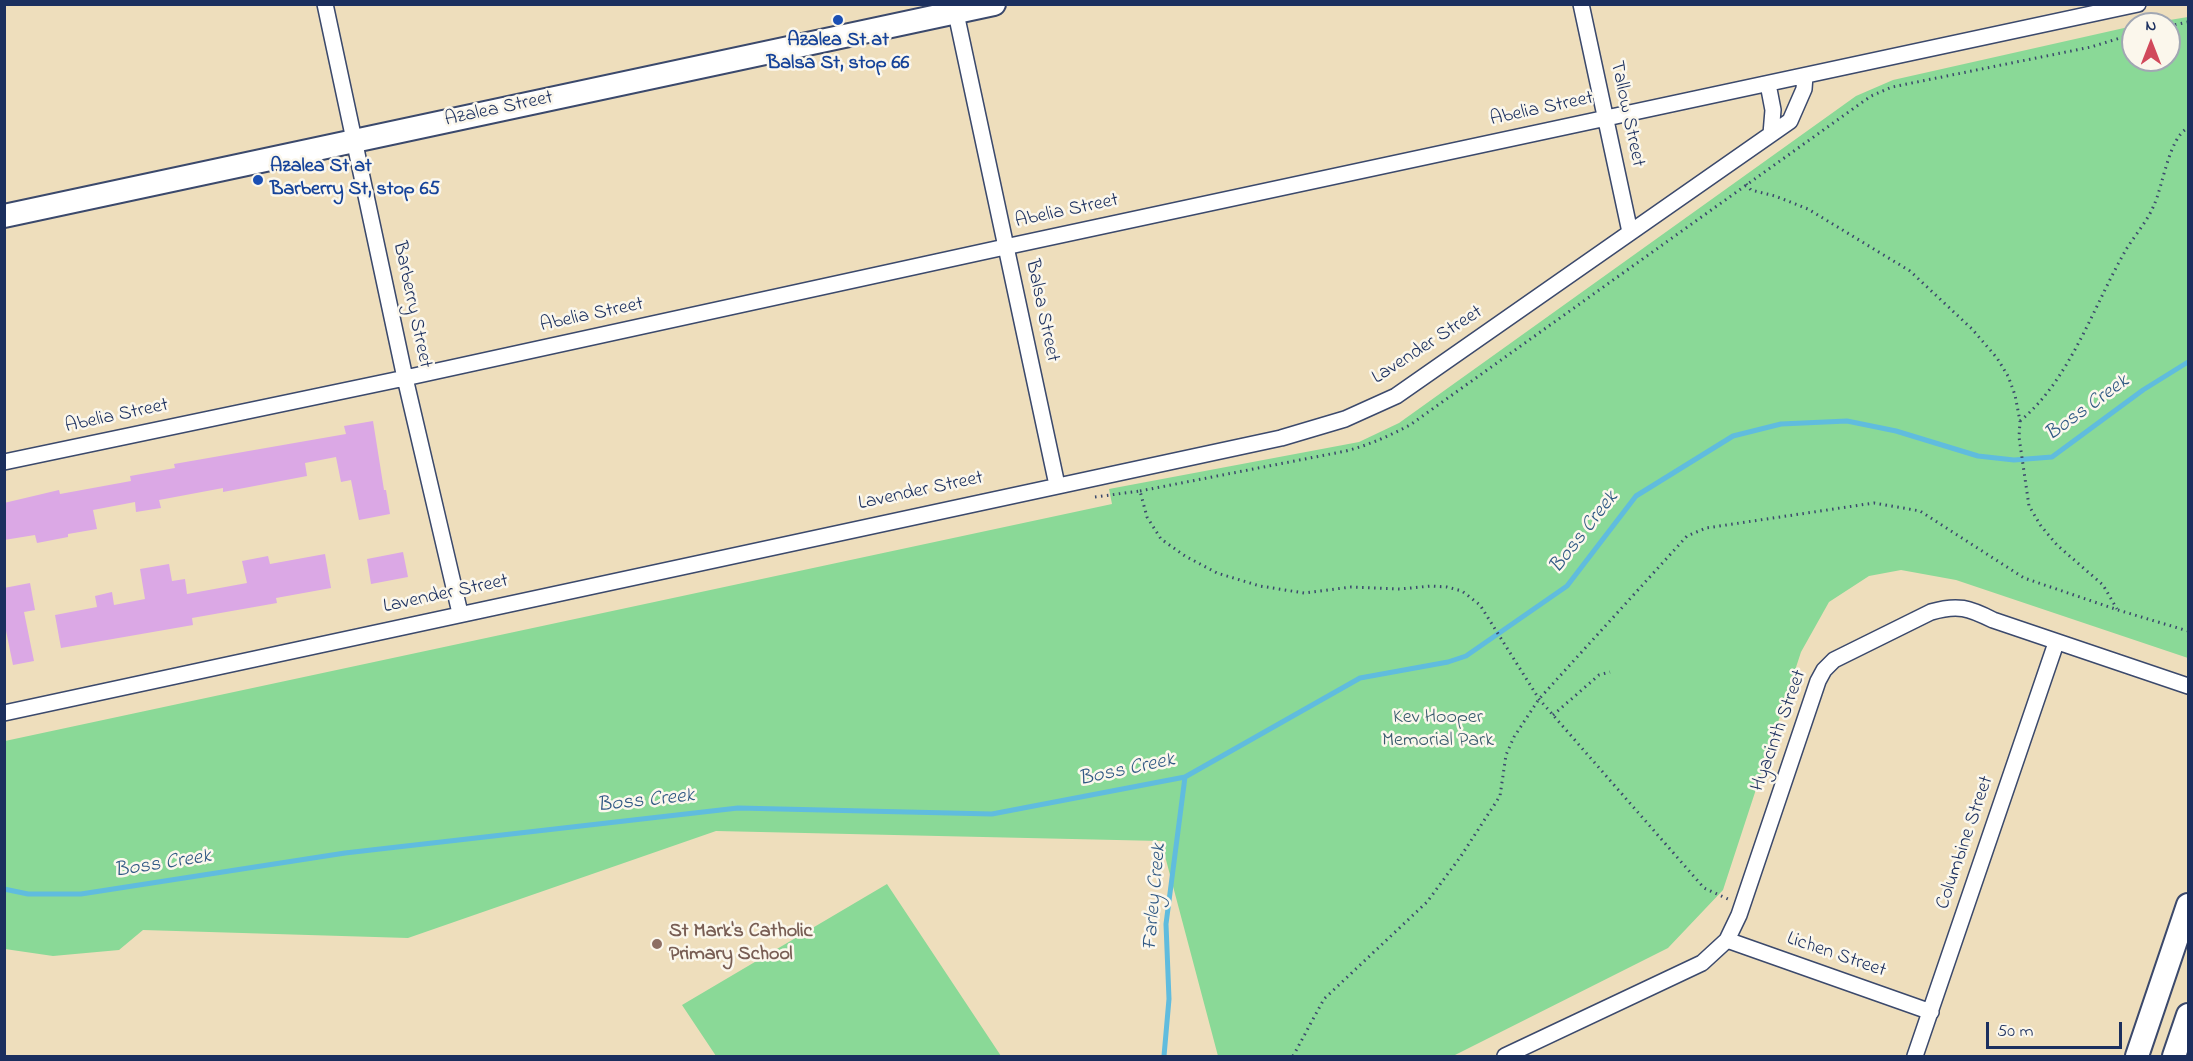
<!DOCTYPE html>
<html>
<head>
<meta charset="utf-8">
<style>
  body { margin:0 }
  #map { position:relative; width:2193px; height:1061px; overflow:hidden; background:#eedebc; font-family:"Indie Flower",sans-serif }
  canvas { display:block }
  .frame { position:absolute; inset:0; border:6px solid #1b2f5e; pointer-events:none }
  .north { position:absolute; left:2121px; top:12px; width:60px; height:60px; box-sizing:border-box; background:#fbf7ec; border:2px solid #a1a7b3; border-radius:50%; rotate:0deg; font-size:16px; font-weight:700; line-height:24px; text-align:center; color:#1b2f5e }
  .north::after { content:''; display:block; margin:auto; width:21px; height:27px; background:#d1495b; clip-path:polygon(50% 0,100% 100%,50% 72%,0 100%) }
  .scale { position:absolute; left:1986px; top:1022px; width:136px; height:27px; box-sizing:border-box; border:3px solid #1b2f5e; border-top:0; padding-left:8px; font-size:18px; line-height:21px; white-space:nowrap; color:#1b2f5e; -webkit-text-stroke:4px #fbf7ec; paint-order:stroke }
</style>
</head>
<body>
<div id="map">
<canvas width="2193" height="1061"></canvas>
<div class="frame"></div>
<div class="north">N</div>
<div class="scale">50 m</div>
</div>
<script>
const g = document.querySelector('canvas').getContext('2d');
g.lineJoin = 'round';
function fillPath(path, color) { g.fillStyle = color; g.fill(path, 'evenodd'); }
function strokePath(path, color, width, dash) { g.strokeStyle = color; g.lineWidth = width; g.lineCap = dash ? 'butt' : 'round'; g.setLineDash(dash || []); g.stroke(path); }
function label(font, color, halo, rows, align = 'center') {
  g.font = font + ' "Indie Flower",sans-serif'; g.lineWidth = 5; g.setLineDash([]); g.textBaseline = 'middle'; g.strokeStyle = halo; g.fillStyle = color; for (const [text, x, y, turn = 0] of rows) {
    g.save(); g.translate(x, y); g.rotate((+turn || 0) * Math.PI / 180); g.textAlign = isNaN(turn) ? turn : align; if (halo) g.strokeText(text, 0, 0); g.fillText(text, 0, 0); g.restore();
  }
}
const green = new Path2D(`
  M2188 17V658L1956 580 1901 570 1869 576 1829 602 1801 652 1723 890 1668 948 1453 1056H1218L1161 841 716 831 408 938 143 930 119 950 53 956 5 949V741L1112 504 1109 489 1359 442 1399 423 1856 96 1893 80 2133 26V60H2169V24H2145Z
  M887 884 1001 1056H716L682 1005Z`);
const stream = new Path2D(`
  M4 889 28 894H81L345 853 738 808 992 814 1185 777 1360 678 1448 662 1466 656 1567 586 1636 496 1733 436 1781 424 1847 421 1896 431 1978 456 2014 460 2052 457 2143 390 2188 362
  M1164 1056 1169 999 1166 924 1185 777`);
const building = new Path2D(`
  M373 421 384 490H386L390 514 359 520 351 480 341 482 336 457 305 463 307 476 223 492V488L159 500 161 508 136 512 135 502 93 510 97 529 68 534V537L37 543 35 535 4 540V503L59 490 60 494 131 481 130 476 175 468 174 464 346 434 344 426Z
  M403 552 408 577 371 584 367 559Z
  M325 554 331 588 276 598 277 603 192 618 193 625 61 648 55 615 97 607 95 596 112 592 114 605 145 599 140 569 169 564 172 581 185 579 187 594 247 583 242 561 268 556 270 564Z
  M30 583 35 610 24 612 34 661 13 665 4 621V588Z`);
const path = new Path2D(`
  M2169 26 2188 22
  M1746 184 1751 190 1775 196 1808 209 1910 271 1972 329 1997 358 2008 376 2015 395 2020 421 2019 437 2029 506 2041 526 2057 545 2103 585 2117 609
  M2020 421C2071 379 2094 304 2127 248 2136 234 2148 220 2154 205 2163 186 2169 137 2188 128
  M1140 491 1346 451C1369 445 1389 436 1410 425L1871 96 1892 87 2091 47 2133 34
  M1095 497 1140 491 1147 517 1161 539 1185 556 1217 573 1260 586 1304 593 1351 587 1400 589 1431 586 1447 587 1462 591 1480 605 1539 699 1704 888 1728 899
  M1553 715 1599 675 1610 672
  M1293 1056 1324 999 1427 902 1461 856 1500 796 1506 755 1514 737 1539 699 1687 536 1706 528 1874 503 1920 511 2024 578 2118 610 2188 631`);
const street = new Path2D(`
  M325 4 405 378 460 613
  M954 4 1057 485
  M1581 4 1630 232
  M1768 84 1773 110 1771 134
  M4 462 405 378 1005 247 2138 4
  M4 713 1281 438 1345 419 1396 396 1790 121 1804 89 1805 76
  M1727 940 1931 1012
  M1505 1056 1702 963 1727 940 1739 915 1818 681 1824 670 1834 660 1931 612C1958 604 1969 608 1993 620L2188 686
  M1915 1056 2056 643`);
const secondary = new Path2D(`
  M4 216 994 4
  M2137 1056 2188 905
  M2174 1056 2188 1015`);
const markers = [
  [838,20,6,"#1a4fb4"],
  [258,180,6,"#1a4fb4"],
  [657,944,6,"#8d6e63"]
];
const transitNames = [
  ["Azalea St at",838,42],
  ["Balsa St, stop 66",838,65],
  ["Azalea St at",270,168,"left"],
  ["Barberry St, stop 65",270,191,"left"]
];
const streetNames = [
  ["Azalea Street",499,110,-12],
  ["Abelia Street",1542,110,-12],
  ["Tallow Street",1626,114,78],
  ["Abelia Street",1067,212,-12],
  ["Barberry Street",411,305,78],
  ["Balsa Street",1041,311,78],
  ["Abelia Street",592,316,-12],
  ["Lavender Street",1428,346,-33],
  ["Abelia Street",117,417,-12],
  ["Lavender Street",921,492,-12],
  ["Lavender Street",446,595,-12],
  ["Hyacinth Street",1780,731,-70],
  ["Columbine Street",1966,843,-71],
  ["Lichen Street",1836,956,19]
];
const parkNames = [
  ["Kev Hooper",1438,719],
  ["Memorial Park",1438,742]
];
const educationNames = [
  ["St Mark's Catholic",669,933],
  ["Primary School",669,956]
];
const waterNames = [
  ["Boss Creek",2088,409,-36],
  ["Boss Creek",1585,533,-52],
  ["Boss Creek",1127,771,-12],
  ["Boss Creek",646,802,-6],
  ["Boss Creek",163,865,-9],
  ["Farley Creek",1156,897,-85]
];
fillPath(green, '#8ad997');
strokePath(stream, '#60bcde', 5);
fillPath(building, '#dba8e5');
strokePath(street, '#3b496c', 18);
strokePath(secondary, '#3b496c', 26);
strokePath(path, '#3b496c', 3, [1.5, 4.5]);
strokePath(street, '#fff', 15);
strokePath(secondary, '#fff', 22);
for (const [x, y, r, color] of markers) { const dot = new Path2D(); dot.arc(x, y, r, 0, 2 * Math.PI); g.fillStyle = color; g.fill(dot); strokePath(dot, '#fbf7ec', 2); }
label('bold 20px', '#164399', '#fbf7ec', transitNames);
label('20px', '#1b2f5e', '#fbf7ec', streetNames);
label('20px', '#375a6c', '#fbf7ec', parkNames);
label('bold 20px', '#785e54', '#fbf7ec', educationNames, 'left');
label('italic 21px', '#305984', '#fbf7ec', waterNames);
</script>
</body>
</html>
